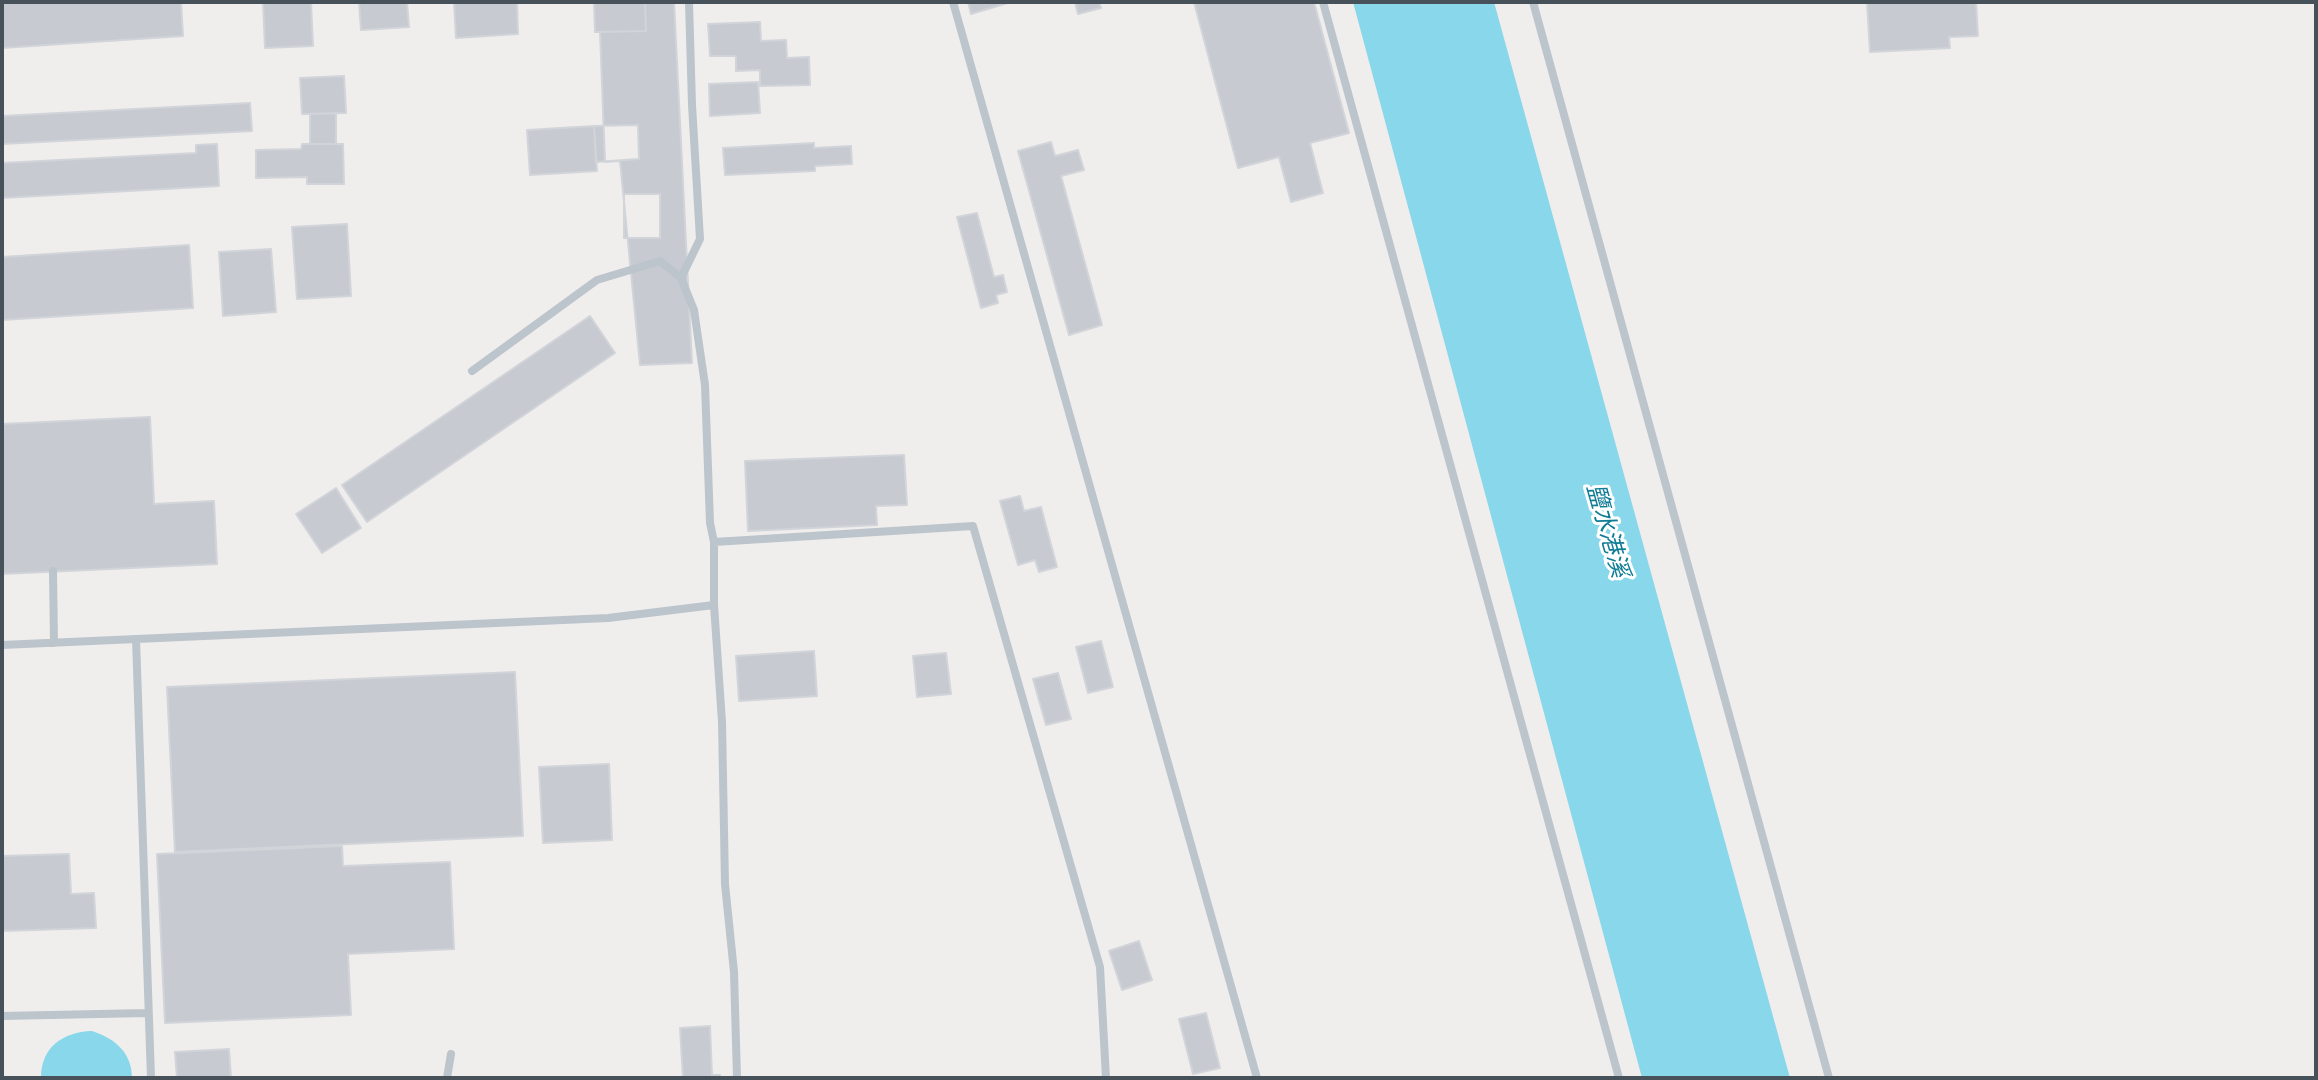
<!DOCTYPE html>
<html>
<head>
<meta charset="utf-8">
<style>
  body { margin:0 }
  #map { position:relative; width:2318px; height:1080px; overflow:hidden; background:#f0eded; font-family:"Titillium Web",sans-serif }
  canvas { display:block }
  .frame { position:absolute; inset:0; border:4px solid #46515a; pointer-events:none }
</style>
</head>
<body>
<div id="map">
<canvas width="2318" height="1080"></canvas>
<div class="frame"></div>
</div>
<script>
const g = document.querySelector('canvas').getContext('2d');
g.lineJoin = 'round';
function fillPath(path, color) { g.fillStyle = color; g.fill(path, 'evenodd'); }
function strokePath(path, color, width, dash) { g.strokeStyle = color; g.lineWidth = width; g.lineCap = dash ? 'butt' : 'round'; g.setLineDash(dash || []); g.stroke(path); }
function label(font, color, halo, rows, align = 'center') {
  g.font = font + ' "Titillium Web","Noto Sans TC",sans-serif'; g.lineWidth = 6; g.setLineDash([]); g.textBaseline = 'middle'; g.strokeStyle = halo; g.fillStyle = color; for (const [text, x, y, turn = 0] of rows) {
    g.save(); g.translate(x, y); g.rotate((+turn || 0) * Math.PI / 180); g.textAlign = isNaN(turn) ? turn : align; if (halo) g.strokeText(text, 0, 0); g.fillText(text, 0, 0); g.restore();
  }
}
const water = new Path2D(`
  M1353 2H1494L1790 1078H1642Z
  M92 1031C114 1038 132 1052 132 1078H41C41 1047 63 1032 92 1031Z`);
const building = new Path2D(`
  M2 2H181L183 36 2 48Z
  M263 2H311L313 46 265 48Z
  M359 2H407L409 27 361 30Z
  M454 2H517L518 34 456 38Z
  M594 2H645L646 31 595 32Z
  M645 2H674L692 363 640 365 620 161 605 162 600 32 646 31Z
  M968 2H1011L971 14Z
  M1075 2H1099L1101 8 1078 14Z
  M1194 2H1314L1349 133 1310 143 1323 193 1291 202 1279 157 1238 168Z
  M1867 2H1976L1978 36 1949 37 1950 48 1870 52Z
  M760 22 761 41 786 40 787 58 809 57 810 85 760 86V70L736 71V56H710L708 24Z
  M344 76 346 113 302 114 300 78Z
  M758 82 760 113 710 116 709 84Z
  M250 103 252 131 2 144V116Z
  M336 113V144H310V114Z
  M638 125 639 159 596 162 594 126Z
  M594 126 597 171 530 175 527 130Z
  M1051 142 1055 156 1078 150 1084 170 1061 176 1102 325 1069 335 1018 151Z
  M814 143V148L851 146 852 164 815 166V171L725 175 723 148Z
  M217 144 219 186 2 198V163L196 153V145Z
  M302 144H343L344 184H307V177L256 178V150L301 149Z
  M624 194H660V238H624Z
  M977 213 994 277 1003 275 1007 292 996 295 998 303 981 308 957 217Z
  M347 224 351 296 297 299 292 227Z
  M189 245 193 308 2 320V257Z
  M271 249 276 312 223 316 219 252Z
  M590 316 615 353 367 522 342 485Z
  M150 417 154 504 214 501 217 564 2 574V424Z
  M904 455 907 505 876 506 877 525 748 531 745 461Z
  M336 488 361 528 322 553 296 514Z
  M1020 496 1024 511 1041 507 1057 567 1039 572 1035 560 1018 565 1000 501Z
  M1101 641 1113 687 1088 693 1076 647Z
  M814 651 817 696 739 701 736 656Z
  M946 653 951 694 917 697 913 656Z
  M515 672 523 836 175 852 167 687Z
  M1058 673 1071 719 1046 725 1033 679Z
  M609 764 612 840 543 843 539 767Z
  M342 846 343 866 450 862 454 949 348 954 351 1015 165 1023 157 854Z
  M69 854 71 894 94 893 96 928 2 931V856Z
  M1139 941 1152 980 1122 990 1109 951Z
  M1206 1013 1220 1068 1193 1074 1179 1019Z
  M710 1026 712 1075H720V1078H683L680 1028Z
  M229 1049 231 1078H177L175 1052Z`);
const lane = new Path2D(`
  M953 2 1257 1078
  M1323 2 1619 1078
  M1533 2 1829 1078
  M681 278 700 239 692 105 689 2
  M472 371 597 280 660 261 681 278 694 310 705 385 710 523 714 542V605L722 722 725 884 734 972 737 1078
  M714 542 973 526 1100 967 1106 1078
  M53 571 54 643
  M136 639 151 1078
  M2 645 608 618 714 605
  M2 1016 147 1013
  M447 1078 451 1054`);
const waterNames = [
  ["鹽水港溪",1606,531,74]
];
fillPath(water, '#89d7ea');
fillPath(building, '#c7cad0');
strokePath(building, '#d1d4d9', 2);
strokePath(lane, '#bcc5cc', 8);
label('italic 24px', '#0f7c95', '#fff', waterNames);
</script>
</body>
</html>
